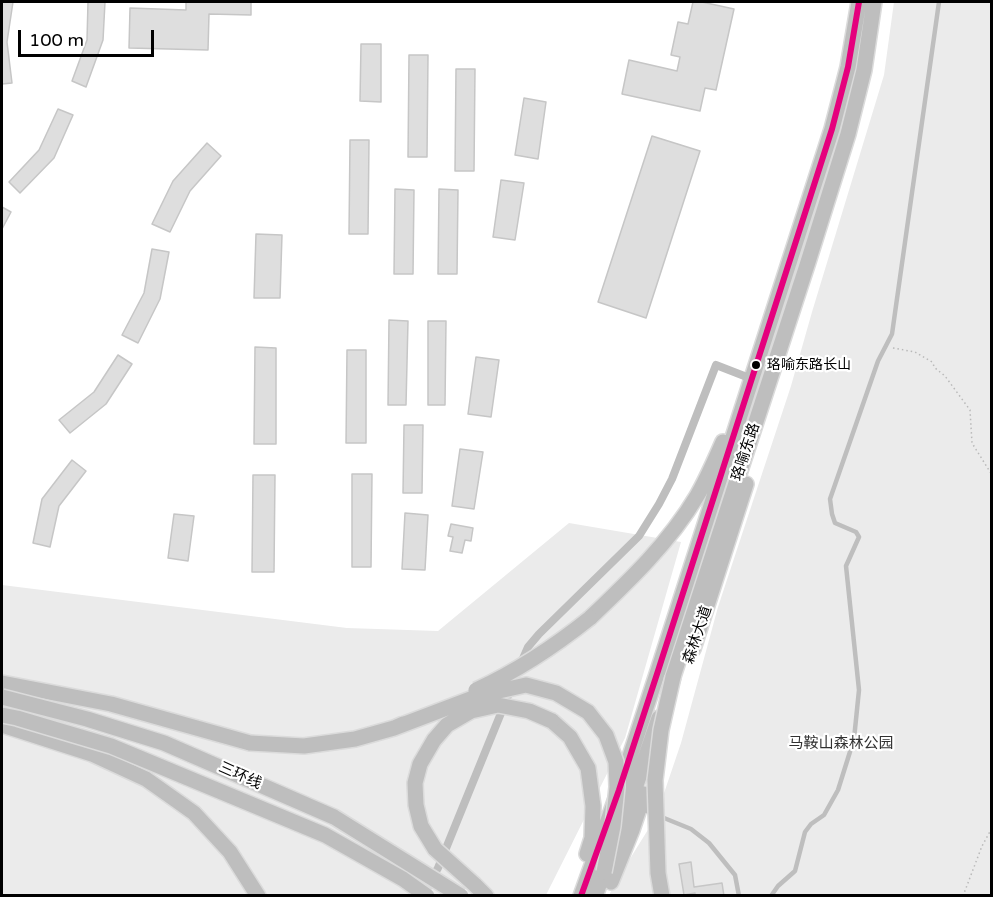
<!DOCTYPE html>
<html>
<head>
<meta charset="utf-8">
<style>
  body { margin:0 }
  #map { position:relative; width:993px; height:897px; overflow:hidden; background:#fff; font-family:"Varela Round",sans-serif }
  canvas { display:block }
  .frame { position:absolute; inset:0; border:3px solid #000; pointer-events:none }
  .scale { position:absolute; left:18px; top:30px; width:136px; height:27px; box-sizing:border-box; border:3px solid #000; border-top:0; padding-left:8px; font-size:18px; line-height:21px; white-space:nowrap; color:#000; -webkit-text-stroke:4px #fff; paint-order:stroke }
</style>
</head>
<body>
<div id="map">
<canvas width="993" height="897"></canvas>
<div class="frame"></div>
<div class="scale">100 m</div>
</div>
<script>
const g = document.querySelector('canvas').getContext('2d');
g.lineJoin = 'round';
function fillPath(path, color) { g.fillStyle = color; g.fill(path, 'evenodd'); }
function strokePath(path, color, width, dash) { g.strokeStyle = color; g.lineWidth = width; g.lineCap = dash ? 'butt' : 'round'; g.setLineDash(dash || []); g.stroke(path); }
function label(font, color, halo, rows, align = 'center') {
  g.font = font + ' "Varela Round","Noto Sans SC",sans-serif'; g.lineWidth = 4.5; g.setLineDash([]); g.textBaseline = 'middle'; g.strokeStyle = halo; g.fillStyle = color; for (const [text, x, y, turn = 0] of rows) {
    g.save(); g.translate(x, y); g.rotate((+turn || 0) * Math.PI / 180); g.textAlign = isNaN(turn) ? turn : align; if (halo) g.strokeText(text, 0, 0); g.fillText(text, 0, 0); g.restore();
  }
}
const green = new Path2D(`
  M894 2H991V895L609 896 613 886 664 804 661 802 681 743 718 607 791 386 812 312 884 75Z
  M569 523 681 542 625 738 546 895 2 896V585L347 628 438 631Z`);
const building = new Path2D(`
  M2 2H13L7 42 12 83 2 84Z
  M88 2H105L103 40 86 87 72 81 87 40Z
  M186 2H251V15L209 14 208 50 129 48 130 8 186 10Z
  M693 2H702L734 9 716 90 705 88 700 111 622 94 629 60 677 71 680 57 671 55 678 22 688 24Z
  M361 44H381V102L360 101Z
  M409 55H428L427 157H408Z
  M456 69H475L474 171H455Z
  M524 98 546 102 538 159 515 155Z
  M58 109 73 115 54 158 20 193 9 182 39 150Z
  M652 136 700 151 646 318 598 302Z
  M350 140H369L368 234H349Z
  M207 143 221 156 190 191 170 232 152 224 173 181Z
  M501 180 524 183 515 240 493 237Z
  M395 189 414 190 413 274H394Z
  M439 189 458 190 457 274H438Z
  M2 207 11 212 2 229Z
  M256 234 282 235 280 298H254Z
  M152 249 169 252 160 299 138 343 122 335 144 293Z
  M389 320 408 321 406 405H388Z
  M428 321H446L445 405H428Z
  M255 347 276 348V444H254Z
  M347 350H366V443H346Z
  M118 355 132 364 106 404 70 433 59 420 94 392Z
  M476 357 499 360 491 417 468 414Z
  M404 425H423L422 493H403Z
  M460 449 483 452 474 509 452 506Z
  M72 460 86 471 59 506 50 547 33 543 42 499Z
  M352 474H372L371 567H352Z
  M253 475H275L274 572H252Z
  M405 513 428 515 425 570 402 569Z
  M174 514 194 516 188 561 168 558Z
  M451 524 473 528 471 541 465 540 462 553 450 551 453 537 448 536Z
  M691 862 694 887 722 883 724 896H695V893L684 895 679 864Z`);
const path = new Path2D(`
  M893 348 915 352 932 362 935 368 945 376 970 410 972 443 992 475
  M963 896 982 846 992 828`);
const lane = new Path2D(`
  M642 809 691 829 709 843 735 875 739 896
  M771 896 778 886 795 871 805 832 811 824 824 815 838 790 854 739 859 690 846 566 859 537 856 532 835 523 832 514 830 499 878 361 892 334 939 2`);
const street = new Path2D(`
  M521 663 528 647 539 634 639 536 659 504 672 479 716 365 752 379
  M422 895 438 868 512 686`);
const highway = new Path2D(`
  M590 618C629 581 669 543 697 496 707 479 715 460 723 442
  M693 649 746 484
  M2 683 111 704 250 743
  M669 689 808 262 848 134 864 70 874 2
  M552 721 570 737 588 768 593 806 592 838 587 854
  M2 725 92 754 146 779 194 813 230 852 258 896
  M611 882 632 830 644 794
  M475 885 486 896
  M581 896 619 790 657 674 832 129 848 67 859 2
  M595 896 633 794 659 718`);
const highwayBridge = new Path2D(`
  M476 690C517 671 555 646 590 618
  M2 697 87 719 164 743 334 817 461 896
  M2 715 17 718 111 746 325 835 403 879 427 896
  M394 728 481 695 526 685 556 693 588 712 606 735 616 762 617 787 613 826 604 872
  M250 743 304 746 355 739 394 728 403 724
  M475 885 435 849 421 826 416 805 415 783 420 764 434 740 447 725 471 711 498 705 529 711 552 721
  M662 896 658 873 655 780 661 730 673 677`);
const bus1 = new Path2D(`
  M581 896 619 790 657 674 832 129 848 67 859 2`);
const markers = [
  [756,365,5,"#000"]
];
const busNames = [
  ["珞喻东路长山",767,365]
];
const streetNames = [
  ["珞喻东路",746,452,-72],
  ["森林大道",698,635,-71],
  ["三环线",240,776,24]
];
const parkNames = [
  ["马鞍山森林公园",841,744]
];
fillPath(green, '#ebebeb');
fillPath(building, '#dedede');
strokePath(building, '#c6c6c6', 1.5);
strokePath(highway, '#dbdbdb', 18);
strokePath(path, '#b9b9b9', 1.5, [1.5, 3]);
strokePath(lane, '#bebebe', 4.5);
strokePath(street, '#bebebe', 8);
strokePath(highway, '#bebebe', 15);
strokePath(highwayBridge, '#dbdbdb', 18, []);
strokePath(highwayBridge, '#bebebe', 15);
strokePath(bus1, '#e5007d', 6);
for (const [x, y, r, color] of markers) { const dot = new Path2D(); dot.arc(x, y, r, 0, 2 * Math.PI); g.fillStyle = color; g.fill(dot); strokePath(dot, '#fff', 2); }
label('14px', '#000', '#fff', busNames, 'left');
label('15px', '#000', '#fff', streetNames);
label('15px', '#313131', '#fff', parkNames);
</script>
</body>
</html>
